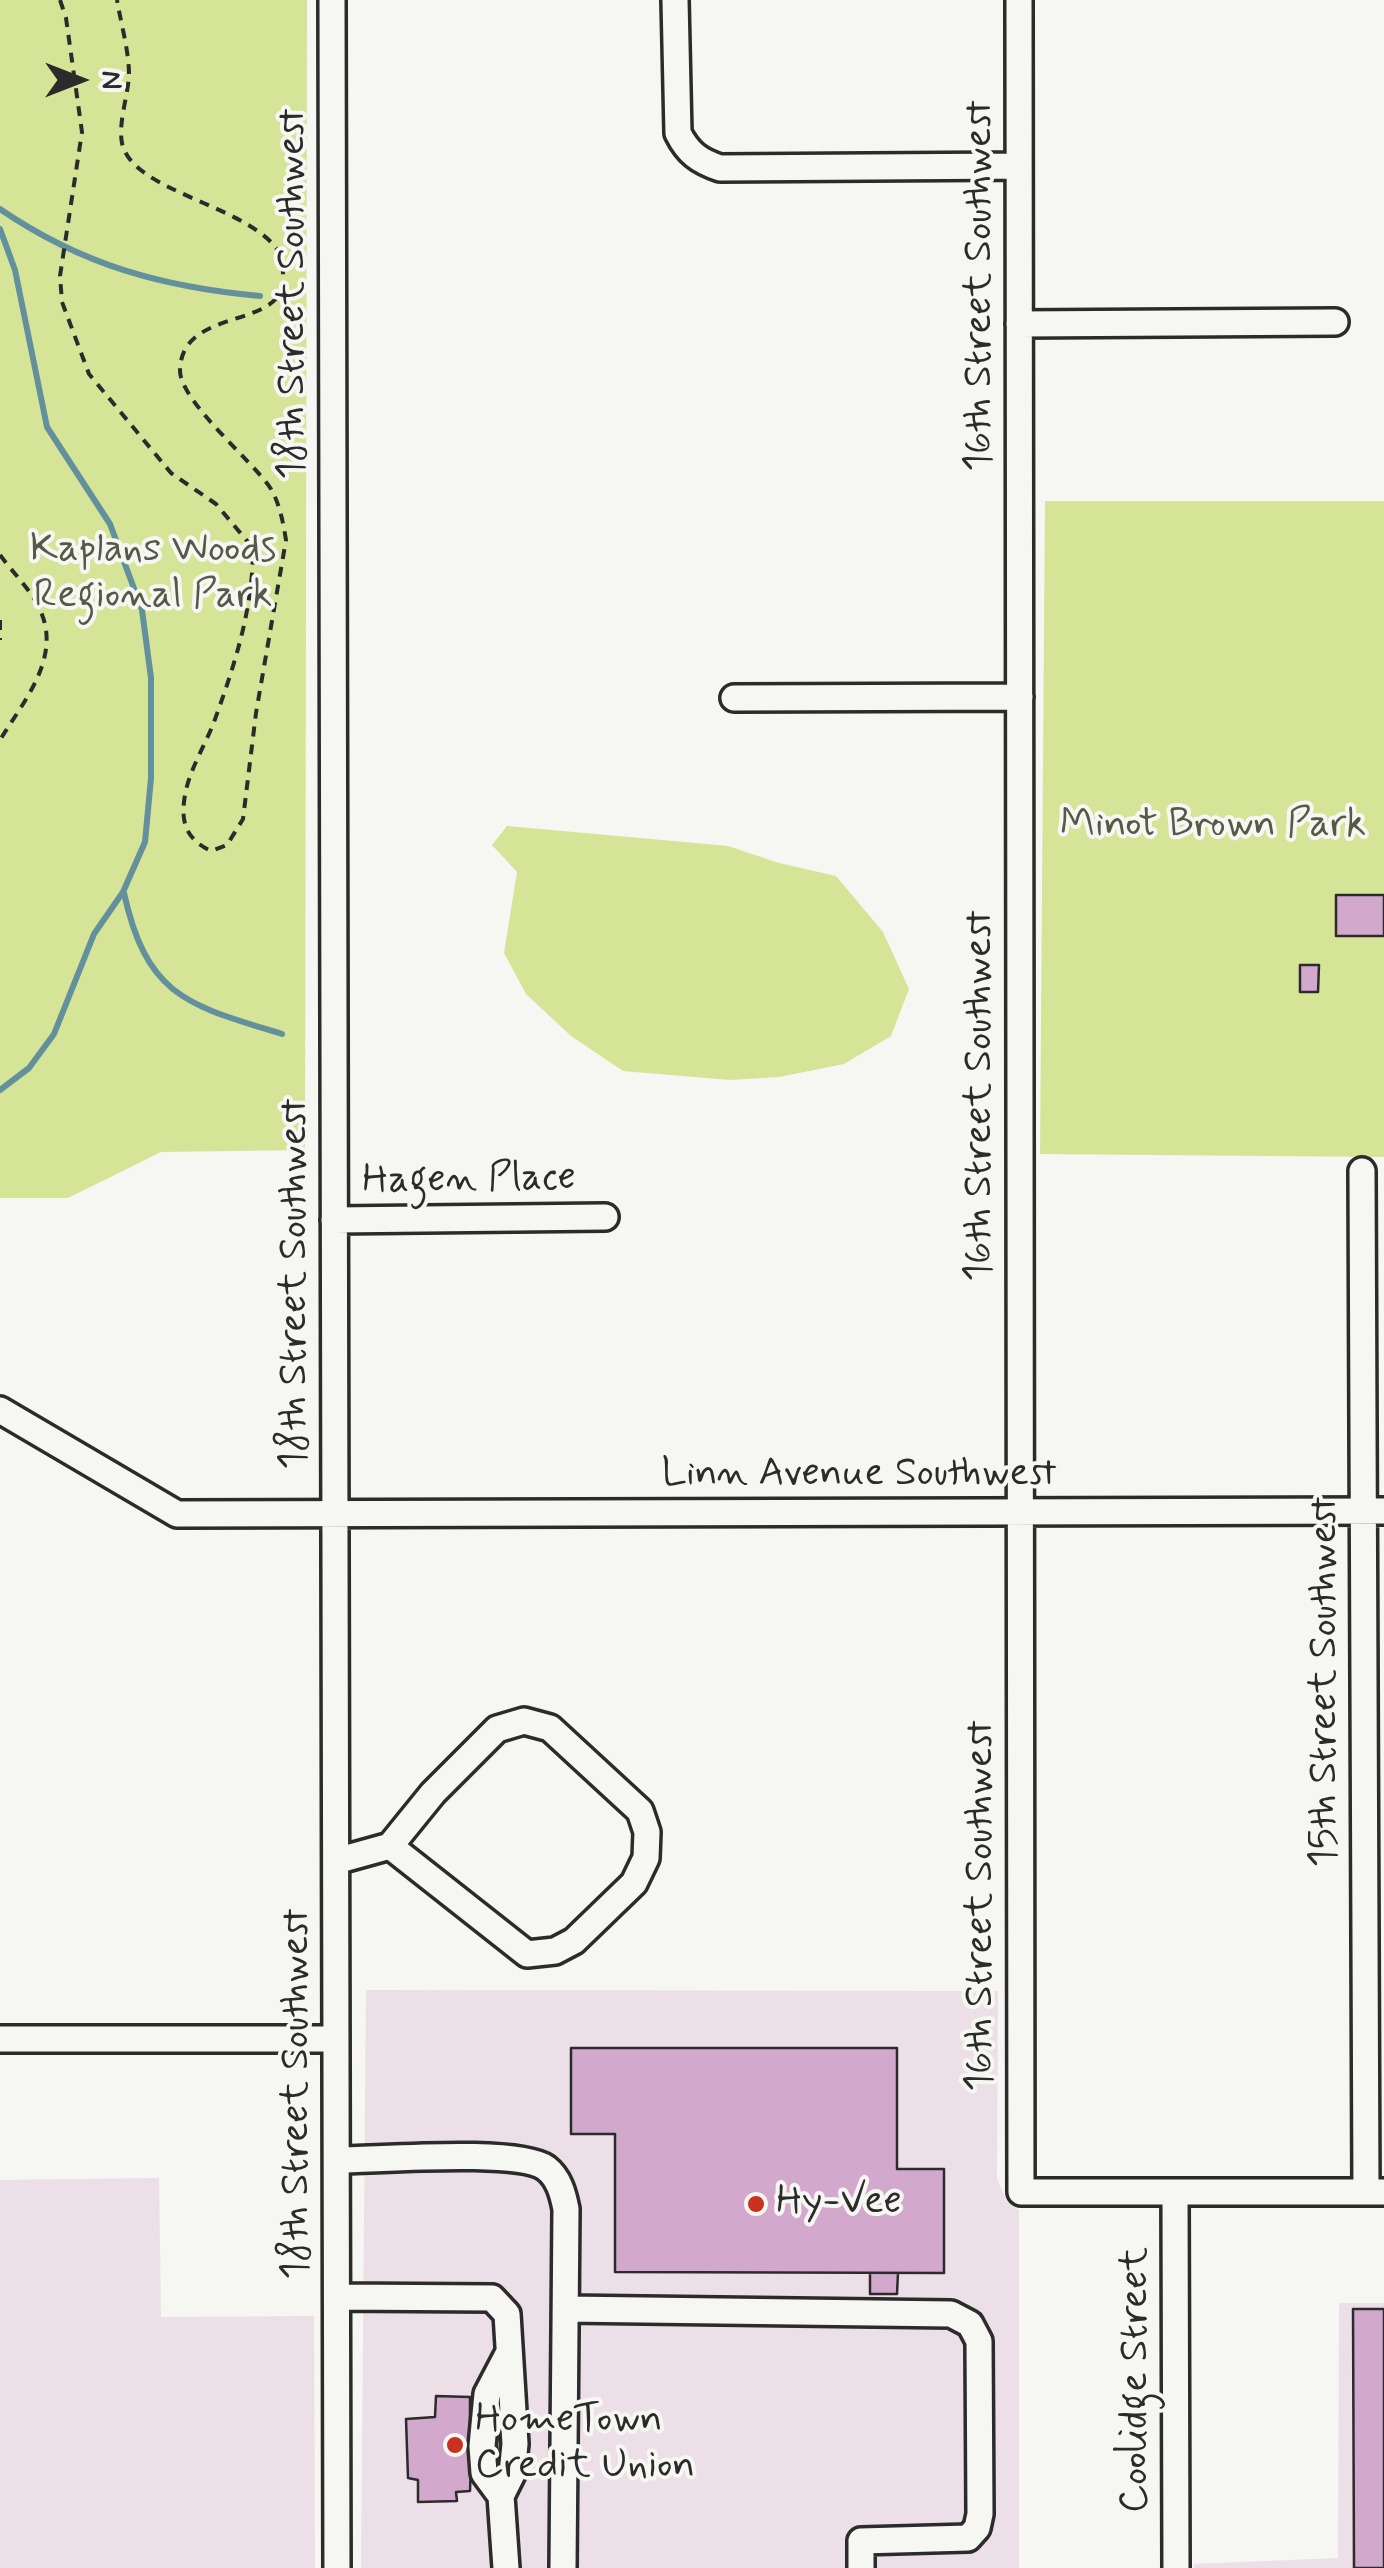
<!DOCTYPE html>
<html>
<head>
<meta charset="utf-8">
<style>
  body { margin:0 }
  #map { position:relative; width:1384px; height:2568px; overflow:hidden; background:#f6f6f2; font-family:Mynerve,sans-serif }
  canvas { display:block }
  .north { position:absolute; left:30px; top:30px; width:100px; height:100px; -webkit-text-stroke:8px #f6f6f2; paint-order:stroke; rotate:90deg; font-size:28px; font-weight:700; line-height:40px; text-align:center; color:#2b2b2b }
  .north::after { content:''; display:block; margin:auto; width:35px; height:45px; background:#2b2b2b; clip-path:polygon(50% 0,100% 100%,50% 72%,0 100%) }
</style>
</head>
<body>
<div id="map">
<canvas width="1384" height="2568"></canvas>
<div class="north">N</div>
</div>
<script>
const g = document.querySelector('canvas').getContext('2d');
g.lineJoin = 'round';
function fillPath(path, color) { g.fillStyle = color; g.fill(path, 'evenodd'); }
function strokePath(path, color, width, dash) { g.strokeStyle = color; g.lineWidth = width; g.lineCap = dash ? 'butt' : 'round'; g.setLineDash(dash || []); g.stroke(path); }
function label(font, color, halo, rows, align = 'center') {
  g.font = font + ' Mynerve,sans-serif'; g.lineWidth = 8; g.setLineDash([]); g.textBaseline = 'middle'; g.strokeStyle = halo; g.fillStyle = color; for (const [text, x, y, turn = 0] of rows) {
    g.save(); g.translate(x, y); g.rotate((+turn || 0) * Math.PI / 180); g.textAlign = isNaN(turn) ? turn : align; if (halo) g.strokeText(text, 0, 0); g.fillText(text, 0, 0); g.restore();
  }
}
const built = new Path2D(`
  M366 1990 998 1991 997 2178 1007 2202 1019 2210V2568H361Z
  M159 2178 161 2317 314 2316 315 2568H0V2180Z
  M1339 2303H1384V2568H1194V2564L1338 2558Z`);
const green = new Path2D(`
  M0 0H307L305 1150 161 1152 68 1198H0Z
  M1045 501H1384V1157L1040 1154Z
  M507 826 728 846 779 863 836 876 883 932 909 989 891 1036 844 1064 779 1077 730 1080 623 1071 571 1036 526 994 504 953 517 872 492 845Z`);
const stream = new Path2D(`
  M0 209C82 265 162 287 260 296
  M0 229 15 270 47 427 110 524 142 610 151 678V778L145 842 123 892 94 934 54 1034 29 1068 0 1090
  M124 893C147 998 189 1005 282 1034`);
const building = new Path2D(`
  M1336 895H1384V936H1336Z
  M1300 965H1319L1318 992H1300Z
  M571 2048H897V2169H944V2273L615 2272V2134H571Z
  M870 2273H898L897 2294H870Z
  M1353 2309H1384V2568H1354Z
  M436 2396 470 2397V2429L504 2427V2461H471L470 2491 456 2492 457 2501 418 2502V2480L408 2478 406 2419 435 2417Z`);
const path = new Path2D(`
  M60 0 66 18 82 132 60 276 62 302 89 374 171 473 216 504 253 548C253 609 235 664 214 722 204 748 187 773 184 802 181 827 190 841 211 851L227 845 243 819 256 713 286 540C283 522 280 505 271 489 253 461 178 400 180 369 183 305 287 331 283 276 283 269 283 260 280 254 254 206 132 193 122 143 118 123 128 96 129 75 129 51 121 24 117 0
  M0 555C13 573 33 592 41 612 61 659 23 702 0 740
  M0 620V640`);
const minor = new Path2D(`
  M332 0 337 2568
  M675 0 678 133C688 153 699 161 720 168L1019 166
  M1019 0 1021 2192H1384
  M1019 324 1335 322
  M734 698 1020 697
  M1362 1171 1366 2192
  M334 1220 605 1217
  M0 1410 177 1514 1384 1511
  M336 1861 390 1846 433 1793 497 1729 524 1721 550 1728 640 1811 647 1832 646 1858 634 1883 574 1941 555 1951 527 1954 390 1846
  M0 2039H336
  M337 2160C378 2160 517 2148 546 2168 559 2178 563 2194 566 2209L563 2568
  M1175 2192 1176 2568
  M337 2297 492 2298 507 2314 515 2444 512 2474 501 2496
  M566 2309 951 2314 970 2324 979 2341 980 2514 977 2528 968 2538 861 2541V2568
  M506 2568 501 2496 484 2473 482 2446 487 2394 508 2354`);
const markers = [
  [756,2204,10,"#c8321e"],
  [455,2445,10,"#c8321e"]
];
const streetNames = [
  ["16th Street Southwest",982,286,-90],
  ["18th Street Southwest",295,294,-90],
  ["16th Street Southwest",982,1096,-90],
  ["Hagen Place",469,1181,-1],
  ["18th Street Southwest",297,1284,-90],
  ["Linn Avenue Southwest",859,1476],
  ["15th Street Southwest",1327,1682,-90],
  ["16th Street Southwest",983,1906,-90],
  ["18th Street Southwest",299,2094,-90],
  ["Coolidge Street",1138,2380,-90]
];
const parkNames = [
  ["Kaplans Woods",153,552],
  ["Regional Park",153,598],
  ["Minot Brown Park",1213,827]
];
const poiNames = [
  ["Hy-Vee",776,2204],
  ["HomeTown",475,2422],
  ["Credit Union",475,2468]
];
fillPath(built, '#ecdfe7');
fillPath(green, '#d5e497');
strokePath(stream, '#63909d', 6);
fillPath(building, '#d3a8cd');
strokePath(building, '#2b2b2b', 2.5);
strokePath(minor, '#2b2b2b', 32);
strokePath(path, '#2b2b2b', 4, [10, 8]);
strokePath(minor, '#f6f6f2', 25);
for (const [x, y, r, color] of markers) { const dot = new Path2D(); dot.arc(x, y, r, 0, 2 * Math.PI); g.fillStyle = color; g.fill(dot); strokePath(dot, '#f6f6f2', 4); }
label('40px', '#2b2b2b', '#f6f6f2', streetNames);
label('40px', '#565946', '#f6f6f2', parkNames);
label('40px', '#2b2b2b', '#f6f6f2', poiNames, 'left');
</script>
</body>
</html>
